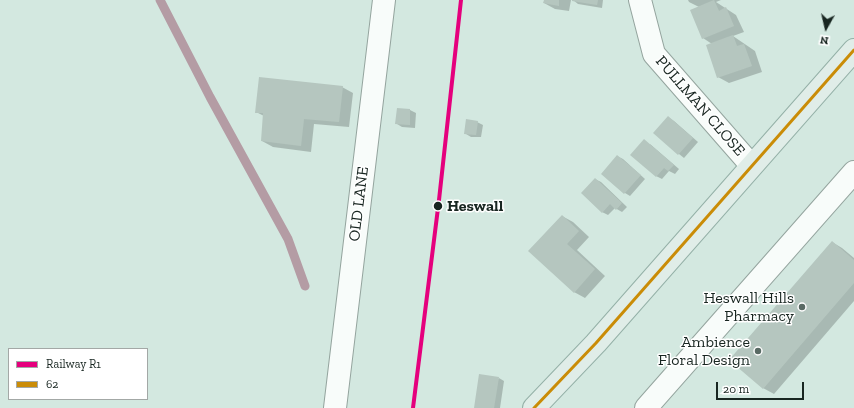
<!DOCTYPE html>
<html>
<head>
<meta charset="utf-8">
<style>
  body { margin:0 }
  #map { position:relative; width:854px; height:408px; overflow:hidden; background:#d3e8e0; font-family:"Zilla Slab",serif }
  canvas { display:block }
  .legend { position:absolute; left:8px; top:348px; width:140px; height:52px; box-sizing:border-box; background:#fff; border:1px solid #a3a8a6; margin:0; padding:5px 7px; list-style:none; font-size:12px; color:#182621 }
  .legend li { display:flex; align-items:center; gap:8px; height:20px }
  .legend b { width:20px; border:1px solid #a3a8a6 }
  .north { position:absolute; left:806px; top:8px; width:40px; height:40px; -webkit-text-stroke:3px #fff; paint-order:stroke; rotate:188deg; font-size:11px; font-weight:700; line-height:16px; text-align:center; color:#182621 }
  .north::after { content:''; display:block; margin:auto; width:14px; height:18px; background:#182621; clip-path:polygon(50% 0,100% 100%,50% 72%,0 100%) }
  .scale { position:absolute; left:716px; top:382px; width:88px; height:18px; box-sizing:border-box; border:2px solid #182621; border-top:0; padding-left:5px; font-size:12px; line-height:14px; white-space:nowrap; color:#182621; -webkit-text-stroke:3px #fff; paint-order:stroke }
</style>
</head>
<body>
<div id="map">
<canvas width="854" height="408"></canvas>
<ul class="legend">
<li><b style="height:5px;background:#e5007d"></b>Railway R1</li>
<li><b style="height:5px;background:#ca8c07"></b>62</li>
</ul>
<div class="north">N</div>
<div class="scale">20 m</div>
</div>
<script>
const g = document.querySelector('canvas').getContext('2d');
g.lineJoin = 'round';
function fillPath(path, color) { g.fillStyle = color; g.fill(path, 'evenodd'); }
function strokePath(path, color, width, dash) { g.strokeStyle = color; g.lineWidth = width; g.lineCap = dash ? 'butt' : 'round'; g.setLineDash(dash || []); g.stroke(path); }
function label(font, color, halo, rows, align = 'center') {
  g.font = font + ' "Zilla Slab",serif'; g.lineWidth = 3; g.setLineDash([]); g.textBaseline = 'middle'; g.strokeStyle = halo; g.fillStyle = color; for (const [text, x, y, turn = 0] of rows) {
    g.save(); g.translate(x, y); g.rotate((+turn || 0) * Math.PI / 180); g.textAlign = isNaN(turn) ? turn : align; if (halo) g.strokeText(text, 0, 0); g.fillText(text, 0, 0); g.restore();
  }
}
const shadow = new Path2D(`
  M545 0H571L569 11 555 9 544 3Z
  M573 0H603L602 8 578 4Z
  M688 0H721L716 2 736 15 744 32 733 36 755 51 762 72 729 83 718 77 712 44 703 38 699 7 689 2Z
  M342 87 353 93 349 127 314 124 311 152 273 147 262 141 264 116 256 112Z
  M398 109 410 110 416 113 415 128 402 127 397 124Z
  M668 117 674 121 698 142 684 158 679 154 654 133Z
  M477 122 483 125 481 137H471L466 134Z
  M650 144 679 169 675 174 669 171 662 179 656 176Z
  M617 156 623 159 645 179 630 196 625 193Z
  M595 179 601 182 627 207 622 212 615 208 608 215 602 212Z
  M562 216 573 222 589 237 577 250 605 276 585 298 574 292Z
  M832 242 842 248 854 258V301L774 394 763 388Z
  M499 378 504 381 500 408H475Z`);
const stream = new Path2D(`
  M160 0 210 97 288 239 305 286`);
const building = new Path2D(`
  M544 0H559V6L543 3Z
  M572 0H598L597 5 572 1Z
  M714 0 719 11 726 7 734 26 702 39 690 10Z
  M733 35 737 46 744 44 752 66 717 78 706 45Z
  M259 77 343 86 339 122 304 119 301 146 261 141 263 113H255Z
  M397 108 410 109V125L395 124Z
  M668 116 693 138 678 155 653 133Z
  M466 119 478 121 476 135 464 134Z
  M644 139 674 165 668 171 664 168 656 177 630 155Z
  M617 155 641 175 624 194 601 174Z
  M595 178 622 203 616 210 610 204 602 213 581 193Z
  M562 215 579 231 567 244 595 269 574 293 528 251Z
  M832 241 854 260V283L763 389 729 360Z
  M479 374 499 377 494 408H474Z`);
const street = new Path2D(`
  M640 0 654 54 751 165
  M335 408 384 0
  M646 408 854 172`);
const primary = new Path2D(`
  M534 408 596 343 854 50`);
const bus1 = new Path2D(`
  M534 408 596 343 854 50`);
const rail1 = new Path2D(`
  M413 408 439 200 461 0`);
const markers = [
  [438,206,5,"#182621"],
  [802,307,4,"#596a64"],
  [758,351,4,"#596a64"]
];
const streetNames = [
  ["PULLMAN CLOSE",700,106,49],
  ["OLD LANE",359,204,-83]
];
const stopNames = [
  ["Heswall",447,206]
];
const poiNames = [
  ["Heswall Hills",794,298],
  ["Pharmacy",794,316],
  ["Ambience",750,342],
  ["Floral Design",750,360]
];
fillPath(shadow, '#0003');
strokePath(stream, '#b49ca4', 9);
fillPath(building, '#b5c6bf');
strokePath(street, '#94a49e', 24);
strokePath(primary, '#94b0a7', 24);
strokePath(street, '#f8fcfa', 22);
strokePath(primary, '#e0ede8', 22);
strokePath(bus1, '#ca8c07', 3);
strokePath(rail1, '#e5007d', 4);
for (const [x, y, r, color] of markers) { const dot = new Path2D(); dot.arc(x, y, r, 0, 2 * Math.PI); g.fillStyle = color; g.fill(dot); strokePath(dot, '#fff', 1.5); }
label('16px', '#182621', '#fff', streetNames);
label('bold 16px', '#182621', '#fff', stopNames, 'left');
label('16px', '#182621', '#fff', poiNames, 'right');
</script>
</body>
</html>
